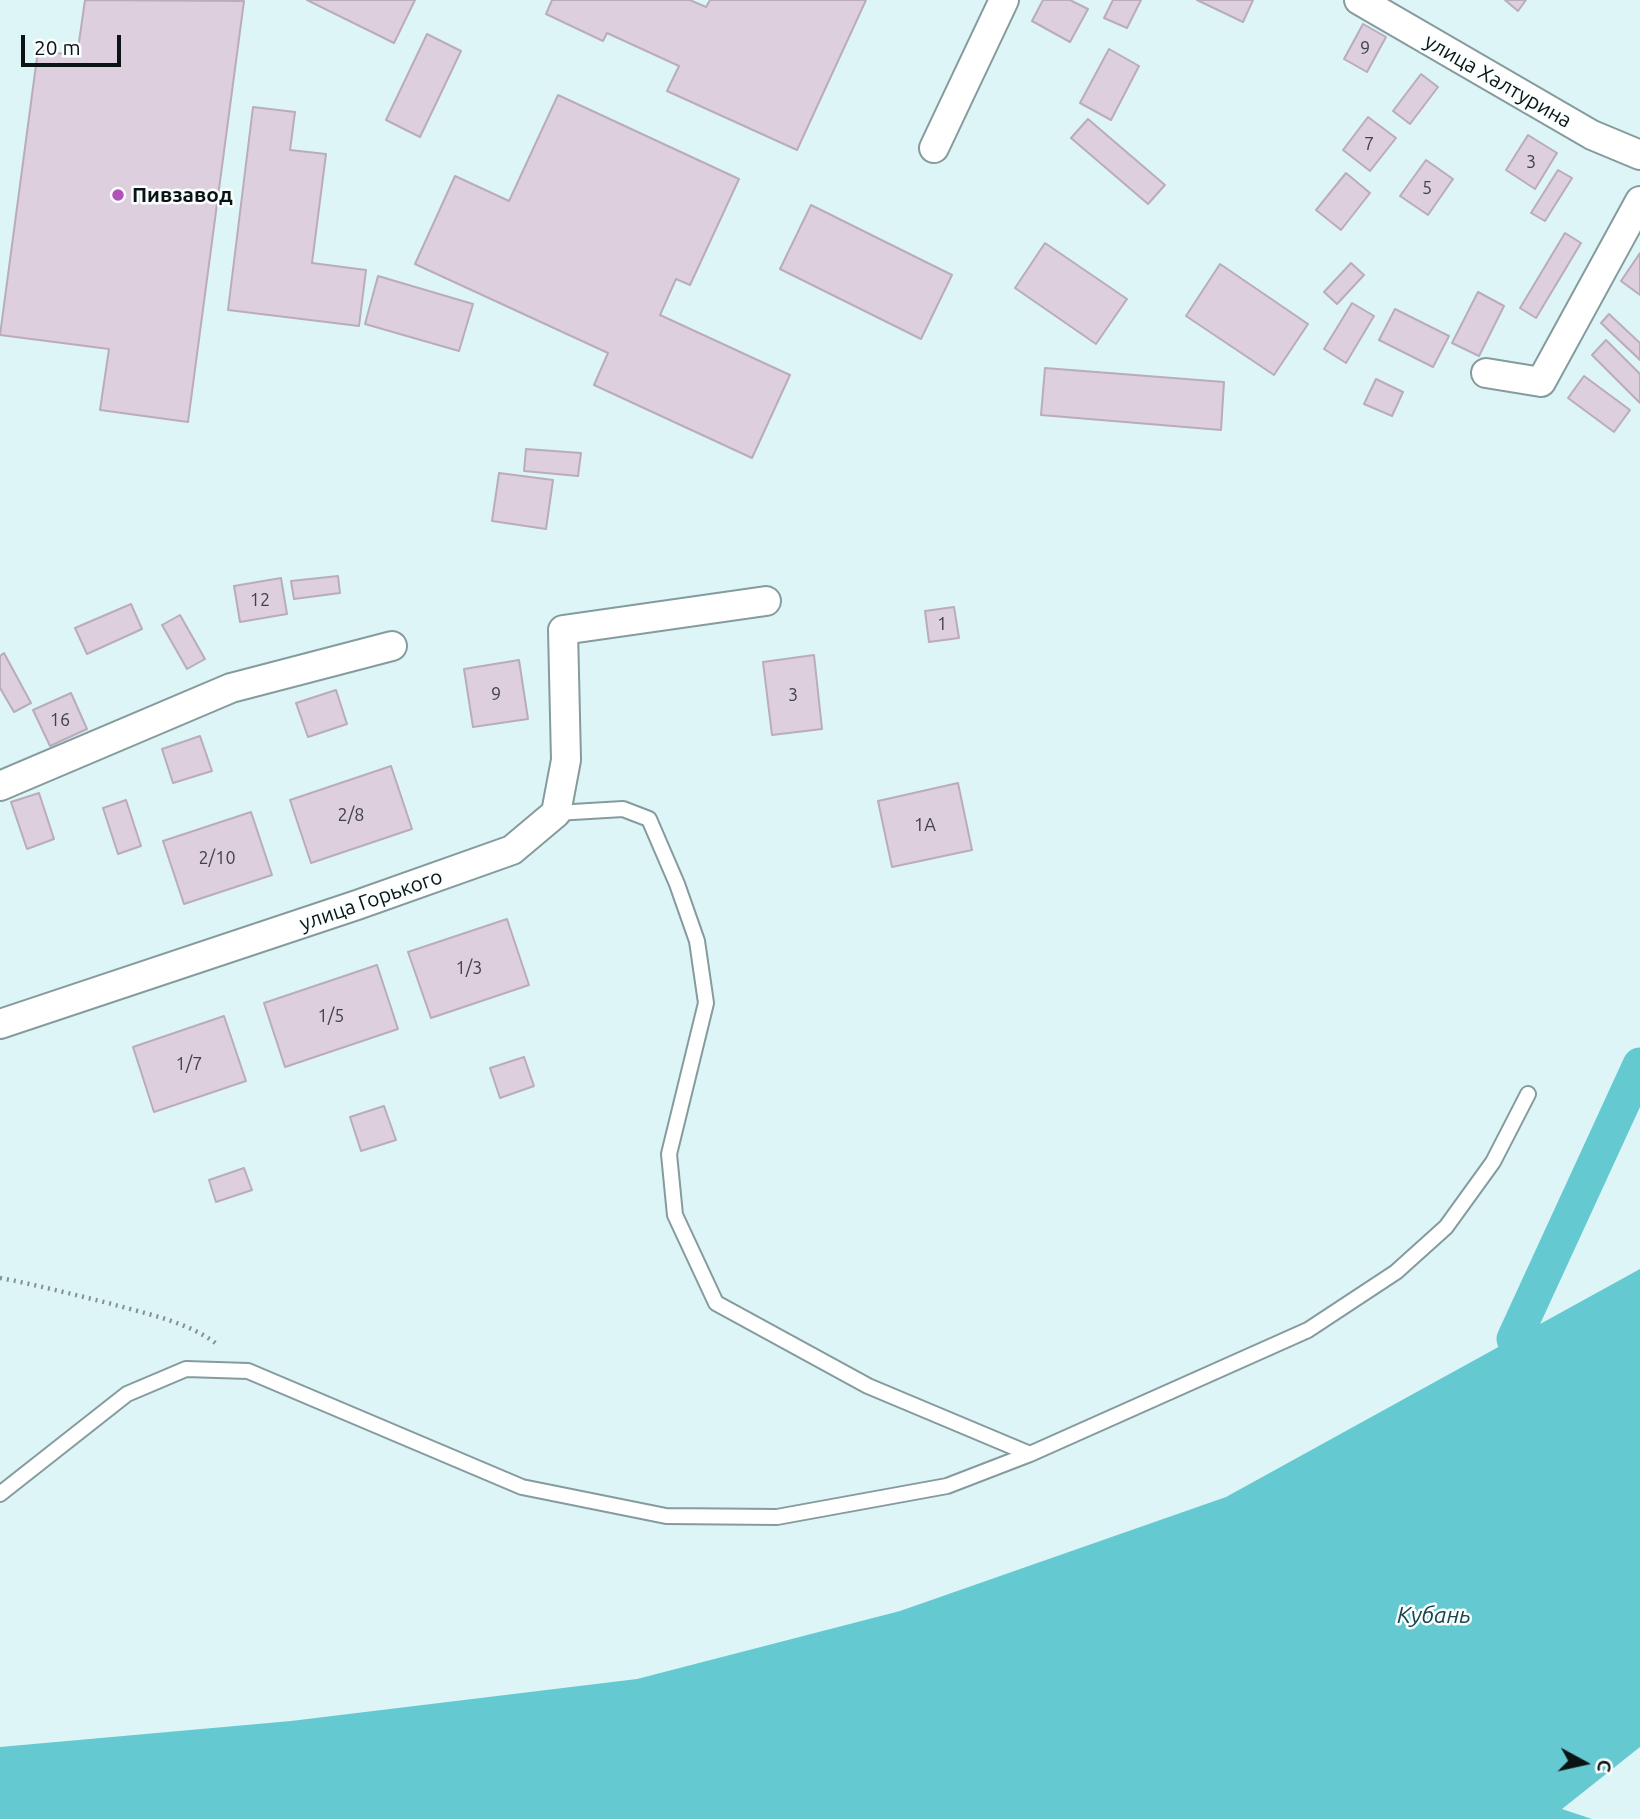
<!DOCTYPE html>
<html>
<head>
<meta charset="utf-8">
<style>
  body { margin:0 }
  #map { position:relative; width:1640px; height:1819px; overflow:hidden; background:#ddf5f7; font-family:Ubuntu,sans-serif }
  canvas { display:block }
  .north { position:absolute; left:1549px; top:1728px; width:70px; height:70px; -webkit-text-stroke:5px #f9fefe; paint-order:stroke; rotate:98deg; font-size:19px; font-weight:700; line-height:28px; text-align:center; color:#0b1414 }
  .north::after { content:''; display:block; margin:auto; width:24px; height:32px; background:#0b1414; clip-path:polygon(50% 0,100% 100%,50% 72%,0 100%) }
  .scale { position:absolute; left:21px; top:35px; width:100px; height:32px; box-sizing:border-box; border:4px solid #0b1414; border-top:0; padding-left:9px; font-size:21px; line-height:24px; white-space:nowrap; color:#0b1414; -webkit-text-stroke:5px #f9fefe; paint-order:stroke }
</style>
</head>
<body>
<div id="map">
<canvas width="1640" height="1819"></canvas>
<div class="north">С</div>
<div class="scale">20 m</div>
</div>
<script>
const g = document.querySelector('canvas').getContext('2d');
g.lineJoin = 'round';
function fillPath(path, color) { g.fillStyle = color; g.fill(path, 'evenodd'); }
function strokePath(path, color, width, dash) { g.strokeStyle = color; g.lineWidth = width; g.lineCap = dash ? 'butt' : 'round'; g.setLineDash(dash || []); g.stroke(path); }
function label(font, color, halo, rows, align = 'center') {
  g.font = font + ' Ubuntu,sans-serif'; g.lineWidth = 5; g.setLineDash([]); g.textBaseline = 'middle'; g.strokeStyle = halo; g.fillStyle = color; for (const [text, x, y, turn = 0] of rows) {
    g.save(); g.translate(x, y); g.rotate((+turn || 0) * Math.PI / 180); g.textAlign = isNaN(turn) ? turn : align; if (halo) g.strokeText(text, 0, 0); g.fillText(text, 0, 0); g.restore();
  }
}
const water = new Path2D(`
  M1640 1269V1747L1562 1809 1592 1819H0V1747L291 1721 637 1679 900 1611 1226 1497Z`);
const canal = new Path2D(`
  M1514 1339 1640 1065`);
const building = new Path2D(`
  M85 0 244 1 188 422 100 410 109 349 0 335 38 50 77 56Z
  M307 0H415L394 43Z
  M552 0H690L706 7 710 0H866L797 150 667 91 679 66 607 33 603 41 546 14Z
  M1043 0H1070L1088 9 1070 42 1032 21Z
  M1113 0H1141L1127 28 1104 18Z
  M1197 0H1253L1243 22Z
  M1505 0H1526L1518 11Z
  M1363 24 1386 37 1367 72 1344 59Z
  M427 34 461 51 420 137 386 120Z
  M1109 49 1139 66 1111 120 1080 103Z
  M1421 74 1438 87 1410 124 1393 111Z
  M558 95 739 179 690 285 676 279 660 315 790 375 752 458 594 385 608 353 415 264 455 176 509 201Z
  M253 107 295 112 290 150 326 154 312 263 366 270 359 326 228 310Z
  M1368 117 1396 138 1370 171 1343 150Z
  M1088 119 1165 185 1148 204 1071 138Z
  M1528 135 1557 153 1535 189 1506 170Z
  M1426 160 1453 179 1428 215 1400 196Z
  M1558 170 1572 178 1545 221 1531 213Z
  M1346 173 1370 193 1341 230 1316 210Z
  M811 205 952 275 921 339 780 269Z
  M1565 233 1581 243 1536 318 1520 308Z
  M1045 243 1127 299 1096 344 1015 288Z
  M1640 253V295L1621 281Z
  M1351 263 1364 275 1337 304 1324 292Z
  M1220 264 1308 324 1274 375 1186 316Z
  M378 276 473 304 459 351 365 324Z
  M1478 292 1504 306 1479 356 1452 343Z
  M1352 303 1374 316 1346 363 1324 349Z
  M1395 309 1449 336 1433 367 1379 340Z
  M1609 314 1640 343V360L1601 323Z
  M1606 340 1640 374V403L1592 355Z
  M1045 368 1224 382 1221 430 1041 415Z
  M1584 376 1630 410 1614 432 1568 398Z
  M1376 379 1403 392 1392 416 1364 404Z
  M526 449 581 453 578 476 524 471Z
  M499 473 553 480 546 529 492 521Z
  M338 576 340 593 294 599 291 581Z
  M281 578 287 614 240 622 234 586Z
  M131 604 142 629 87 654 75 628Z
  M954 607 959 638 929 642 925 611Z
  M180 615 205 659 187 669 162 625Z
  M4 653 31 703 14 712 0 688V656Z
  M814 655 822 729 772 735 763 662Z
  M519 660 528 719 473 727 464 669Z
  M336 690 347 724 308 737 296 703Z
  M71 693 87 729 50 746 33 710Z
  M200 736 212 771 173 783 162 749Z
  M391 766 412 829 311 863 290 800Z
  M958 783 972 850 892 867 878 801Z
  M39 793 54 839 27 849 11 802Z
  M126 800 141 846 118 854 103 808Z
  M251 812 272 875 184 904 163 841Z
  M507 919 529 985 431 1018 408 952Z
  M377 965 398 1029 285 1067 264 1003Z
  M224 1016 246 1081 154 1112 133 1047Z
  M524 1057 534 1086 500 1098 490 1068Z
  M384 1106 396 1140 361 1151 350 1117Z
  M244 1168 252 1190 216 1202 209 1180Z`);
const path = new Path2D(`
  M0 1278C38 1285 75 1295 112 1304 147 1314 189 1322 218 1345`);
const lane = new Path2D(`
  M556 813 623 809 649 819 677 884 697 941 706 1003 669 1154 675 1215 716 1303 868 1386 1030 1454 1308 1330 1396 1272 1446 1227 1493 1162 1528 1094
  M0 1494 127 1394 186 1369 248 1371 522 1487 666 1516 777 1517 947 1486 1030 1454`);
const street = new Path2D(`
  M1359 0 1592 135 1640 155
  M934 148 1004 0
  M1486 373 1541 382 1640 201
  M0 786 231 688 392 646
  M0 1024 357 905 512 850 556 813 566 760 563 630 766 601`);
const markers = [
  [118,195,7,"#b251b9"]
];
const numberNames = [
  ["9",1365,48],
  ["7",1369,144],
  ["3",1531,162],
  ["5",1427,188],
  ["12",260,600],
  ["1",942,624],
  ["9",496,694],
  ["3",793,695],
  ["16",60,720],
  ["2/8",351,815],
  ["1А",925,825],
  ["2/10",217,858],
  ["1/3",469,968],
  ["1/5",331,1016],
  ["1/7",189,1064]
];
const streetNames = [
  ["улица Халтурина",1498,81,30],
  ["улица Горького",371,900,-19]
];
const poiNames = [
  ["Пивзавод",132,195]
];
const waterNames = [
  ["Кубань",1434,1615]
];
fillPath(water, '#65c9d1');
strokePath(canal, '#65c9d1', 35);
fillPath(building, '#ddcfde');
strokePath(building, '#baacba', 2);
strokePath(lane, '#859b9d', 18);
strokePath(street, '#859b9d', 32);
strokePath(path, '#819293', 4.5, [2, 5]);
strokePath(lane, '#fff', 14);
strokePath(street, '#fff', 28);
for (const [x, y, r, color] of markers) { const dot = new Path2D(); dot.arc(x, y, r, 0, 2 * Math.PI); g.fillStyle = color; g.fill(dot); strokePath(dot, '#f9fefe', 2.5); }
label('18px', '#404346', null, numberNames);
label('21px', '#0b1414', '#f9fefe', streetNames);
label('bold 21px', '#0b1414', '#f9fefe', poiNames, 'left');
label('italic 23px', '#174549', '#f9fefe', waterNames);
</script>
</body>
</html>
